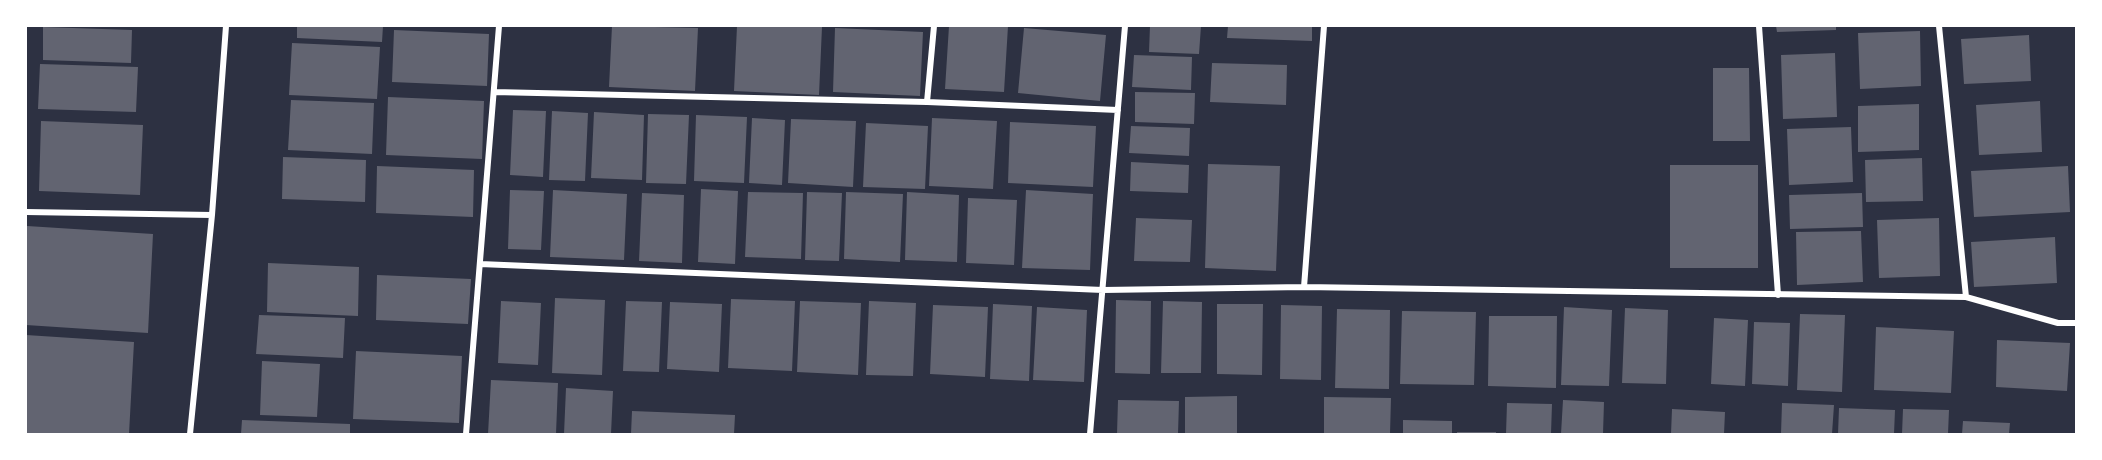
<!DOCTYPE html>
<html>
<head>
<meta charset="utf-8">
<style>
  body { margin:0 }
  #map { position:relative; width:2102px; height:460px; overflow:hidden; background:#2d3142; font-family:Mulish,sans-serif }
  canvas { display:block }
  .frame { position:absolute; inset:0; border:27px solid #fff; pointer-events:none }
</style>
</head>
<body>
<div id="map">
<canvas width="2102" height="460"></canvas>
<div class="frame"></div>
</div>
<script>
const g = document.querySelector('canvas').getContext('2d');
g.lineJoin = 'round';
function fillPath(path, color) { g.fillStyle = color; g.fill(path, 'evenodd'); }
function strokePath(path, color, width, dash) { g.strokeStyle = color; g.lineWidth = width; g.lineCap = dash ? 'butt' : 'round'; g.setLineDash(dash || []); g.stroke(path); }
const building = new Path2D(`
  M297 26H383L382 42 297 38Z
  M612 26 698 28 695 91 609 87Z
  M737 26 822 27 819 95 734 91Z
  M949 26H1008L1004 92 945 89Z
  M1150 26H1201L1199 54 1149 52Z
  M1228 26H1312V41L1227 38Z
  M1776 26H1836V30L1777 32Z
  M43 27 132 30 131 63 43 60Z
  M835 28 923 32 920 96 833 92Z
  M1024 28 1106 35 1100 101 1018 93Z
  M394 30 489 34 487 86 392 82Z
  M1920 31 1921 86 1860 89 1858 33Z
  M2029 35 2031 81 1964 84 1961 39Z
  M292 43 380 47 377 99 289 95Z
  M1835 53 1837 117 1783 119 1781 55Z
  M1134 55 1192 57 1191 90 1132 87Z
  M1212 63 1287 65 1286 105 1210 102Z
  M40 64 138 67 136 112 38 109Z
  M1713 68H1749L1750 141H1713Z
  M1135 92 1195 93 1194 124 1135 122Z
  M388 97 484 101 482 159 386 155Z
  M291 100 374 103 372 154 288 150Z
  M2040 101 2042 152 1979 155 1976 105Z
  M1919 104V150L1858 152V106Z
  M513 110 546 111 543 177 510 175Z
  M552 111 588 113 585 181 549 180Z
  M594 112 644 115 642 180 591 178Z
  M648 114 689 115 686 184 646 183Z
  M696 115 747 117 744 183 694 181Z
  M752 118 785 120 782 185 749 183Z
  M932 118 997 121 993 189 929 186Z
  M791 119 856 121 853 187 788 183Z
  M41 121 143 125 140 195 39 191Z
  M1010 122 1096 126 1093 187 1008 183Z
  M866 123 928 126 925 189 863 187Z
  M1131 126 1190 128 1189 156 1129 153Z
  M1851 127 1853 182 1789 185 1787 129Z
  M283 157 366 160 365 202 282 199Z
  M1922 158 1923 201 1866 202 1865 160Z
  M1131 162 1189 165 1188 193 1130 191Z
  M1208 164 1280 166 1276 271 1205 268Z
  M1670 165H1758V268H1670Z
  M377 166 474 170 473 217 376 213Z
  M2068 166 2070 212 1974 217 1971 171Z
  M701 189 738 191 735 264 698 262Z
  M510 190 544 191 541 250 508 249Z
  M553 190 627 194 624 260 550 257Z
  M1026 190 1093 194 1090 270 1022 268Z
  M748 192 803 193 801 259 745 257Z
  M807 192 842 193 839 261 805 260Z
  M846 192 903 194 900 262 844 259Z
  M907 192 959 195 957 262 905 260Z
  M642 193 684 195 682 263 639 261Z
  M1862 193 1863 227 1790 229 1789 195Z
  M968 198 1017 200 1014 265 966 263Z
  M1136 218 1192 220 1190 262 1134 261Z
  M1939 218 1940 276 1879 278 1877 220Z
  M27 226 153 234 148 333 26 325Z
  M1861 231 1863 282 1797 285 1796 232Z
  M2055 237 2057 283 1974 287 1971 242Z
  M268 263 359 267 358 316 267 312Z
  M377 275 471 279 468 324 376 320Z
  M555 298 605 300 602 375 552 373Z
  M731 299 795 301 792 371 728 368Z
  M1116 300 1151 301 1150 374 1115 373Z
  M501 301 541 303 538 365 498 363Z
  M626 301 662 302 659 372 623 371Z
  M800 301 861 303 858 375 797 372Z
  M869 301 916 303 913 376 866 375Z
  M1163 301 1202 302 1201 373H1161Z
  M670 302 722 304 719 372 667 369Z
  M993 304 1032 306 1029 381 990 379Z
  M1217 304H1263L1262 375 1217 374Z
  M933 305 988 307 985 377 930 374Z
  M1281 305 1322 306 1321 380 1280 379Z
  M1037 307 1087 310 1084 382 1033 380Z
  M1564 307 1612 310 1609 386 1561 385Z
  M1625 308 1668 310 1666 384 1622 383Z
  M1337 309 1390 310 1389 389 1335 388Z
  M1402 311 1476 312 1474 385 1400 384Z
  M1800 314 1845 315 1842 392 1797 390Z
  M259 315 345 318 343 358 256 354Z
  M1489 316H1557L1556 388 1488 386Z
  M1714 318 1748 320 1745 386 1711 384Z
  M1754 322 1790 323 1788 386 1752 384Z
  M1876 327 1954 331 1951 393 1874 390Z
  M26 335 134 342 129 434H26Z
  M1997 340 2070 343 2067 391 1996 387Z
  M356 351 462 356 459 423 353 419Z
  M262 361 320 364 317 417 260 415Z
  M491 380 558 383 556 434H488Z
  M566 388 613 391 611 434H564Z
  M1237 396V434H1185V397Z
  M1324 397 1391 398 1390 434H1324Z
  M1118 400 1179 401 1178 434H1117Z
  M1563 400 1604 402 1603 434H1561Z
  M1507 403 1552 404 1551 434H1506Z
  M1782 403 1834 405 1832 434H1781Z
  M1839 408 1895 410 1894 434H1838Z
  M1672 409 1725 412 1724 434H1671Z
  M1903 409 1949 410 1948 434H1902Z
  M632 411 735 415 734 434H631Z
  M242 420 350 424V434H241Z
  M1403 420 1452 421V434H1403Z
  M1963 421 2010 423 2009 434H1962Z
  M1457 432H1496V434H1457Z`);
const minor = new Path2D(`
  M1759 26 1778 295
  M1939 26 1966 297
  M494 92 927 102 1118 110
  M927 102 934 26
  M26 212 212 215
  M480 264 1103 290 1304 287 1966 297 2058 323H2076
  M1304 287 1324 26
  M190 434 212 215 226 26
  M466 434 499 26
  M1090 434 1125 26`);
fillPath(building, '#626471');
strokePath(minor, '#fff', 6);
</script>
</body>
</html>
